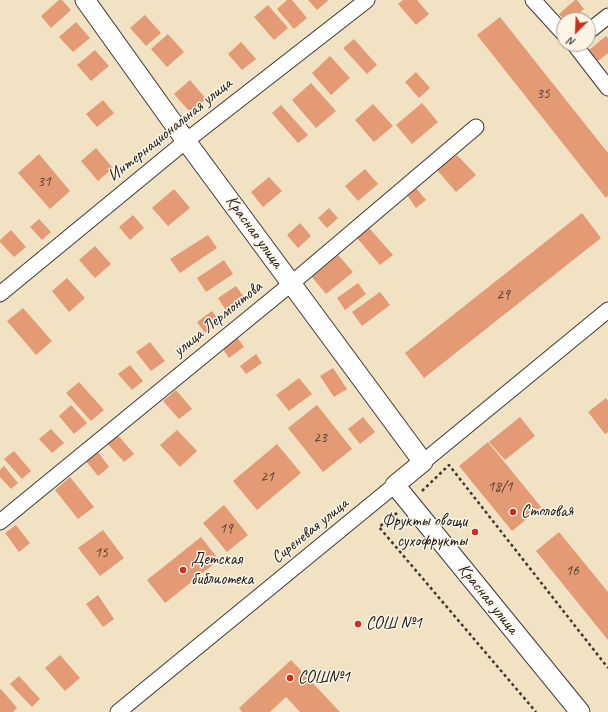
<!DOCTYPE html>
<html>
<head>
<meta charset="utf-8">
<style>
  body { margin:0 }
  #map { position:relative; width:608px; height:712px; overflow:hidden; background:#f0e2c3; font-family:Caveat,sans-serif }
  canvas { display:block }
  .north { position:absolute; left:556px; top:12px; width:40px; height:40px; box-sizing:border-box; background:#fcf5e5; border:1px solid #a29e95; border-radius:50%; rotate:204deg; font-size:11px; font-weight:700; line-height:16px; text-align:center; color:#1c1c1c }
  .north::after { content:''; display:block; margin:auto; width:14px; height:18px; background:#c8321e; clip-path:polygon(50% 0,100% 100%,50% 72%,0 100%) }
</style>
</head>
<body>
<div id="map">
<canvas width="608" height="712"></canvas>
<div class="north">N</div>
</div>
<script>
const g = document.querySelector('canvas').getContext('2d');
g.lineJoin = 'round';
function fillPath(path, color) { g.fillStyle = color; g.fill(path, 'evenodd'); }
function strokePath(path, color, width, dash) { g.strokeStyle = color; g.lineWidth = width; g.lineCap = dash ? 'butt' : 'round'; g.setLineDash(dash || []); g.stroke(path); }
function label(font, color, halo, rows, align = 'center') {
  g.font = font + ' Caveat,sans-serif'; g.lineWidth = 3; g.setLineDash([]); g.textBaseline = 'middle'; g.strokeStyle = halo; g.fillStyle = color; for (const [text, x, y, turn = 0] of rows) {
    g.save(); g.translate(x, y); g.rotate((+turn || 0) * Math.PI / 180); g.textAlign = isNaN(turn) ? turn : align; if (halo) g.strokeText(text, 0, 0); g.fillText(text, 0, 0); g.restore();
  }
}
const building = new Path2D(`
  M59 0H62L71 10 51 28 41 16Z
  M287 0H292L307 18 294 29 277 9Z
  M308 0H327L328 1 317 10Z
  M403 0H417L429 14 416 25 398 4Z
  M575 0H577L584 9 571 20H564L559 14Z
  M268 5 288 28 274 40 254 17Z
  M145 15 161 33 146 46 130 28Z
  M500 17 608 153V196L606 198 477 35Z
  M76 22 90 38 73 52 59 37Z
  M168 34 184 52 167 67 151 49Z
  M606 36 608 38V53L598 61 589 50Z
  M354 39 377 65 367 74 343 48Z
  M241 42 256 59 242 70 228 54Z
  M95 50 109 66 91 81 77 65Z
  M330 56 350 78 331 95 312 73Z
  M416 72 430 88 419 98 405 82Z
  M190 80 206 99 190 112 174 94Z
  M311 83 336 111 316 128 292 100Z
  M103 100 114 113 97 127 86 114Z
  M422 103 438 122 412 144 396 125Z
  M373 104 393 126 374 142 355 120Z
  M281 105 308 135 298 143 272 113Z
  M96 148 113 168 98 181 81 161Z
  M39 154 70 191 50 209 18 173Z
  M457 155 476 175 456 192 437 170Z
  M365 169 378 184 358 201 345 186Z
  M269 177 282 191 263 207 251 192Z
  M416 188 426 200 416 208 407 195Z
  M174 189 190 208 168 226 152 208Z
  M329 208 338 218 327 228 318 218Z
  M582 213 601 238 424 378 405 353Z
  M133 215 144 228 130 240 119 227Z
  M39 219 51 232 42 240 30 227Z
  M300 223 311 236 298 248 287 235Z
  M369 228 393 255 380 265 357 238Z
  M11 230 26 247 14 257 0 242V240Z
  M208 235 217 248 180 273 170 259Z
  M95 246 111 264 95 278 79 260Z
  M338 255 353 272 326 294 312 277Z
  M224 260 233 274 206 292 197 278Z
  M67 278 85 298 69 312 52 291Z
  M358 283 366 294 345 310 337 298Z
  M236 286 246 300 227 312 218 298Z
  M380 292 390 305 362 326 352 312Z
  M23 308 52 341 36 355 7 321Z
  M212 311 220 322 205 333 197 322Z
  M237 337 244 347 229 358 222 348Z
  M150 342 165 361 151 371 136 352Z
  M256 354 262 363 246 374 240 366Z
  M130 365 143 381 132 390 118 374Z
  M333 368 347 389 334 397 320 376Z
  M299 378 312 394 289 411 276 395Z
  M79 382 104 410 91 421 66 393Z
  M176 390 192 409 179 419 163 401Z
  M606 398 608 401V432L605 434 588 412Z
  M71 405 87 423 74 434 59 416Z
  M317 405 352 449 323 472 288 428Z
  M363 417 375 432 360 444 348 429Z
  M520 417 535 436 505 460 489 442Z
  M51 429 64 443 52 453 39 439Z
  M177 430 197 451 180 467 160 445Z
  M117 434 134 454 124 462 107 443Z
  M488 442 541 507 512 531 459 466Z
  M277 444 301 473 257 510 233 481Z
  M14 451 31 471 22 479 4 459Z
  M98 452 109 467 98 476 86 461Z
  M4 466 18 483 11 489 0 477V470Z
  M70 477 94 507 78 519 55 490Z
  M224 505 248 535 227 552 203 523Z
  M16 525 30 543 19 552 5 533Z
  M103 530 124 558 100 576 78 548Z
  M559 532 608 592V640L536 551Z
  M201 537 219 560 165 603 147 580Z
  M98 595 114 619 103 627 86 604Z
  M60 655 80 678 65 691 45 668Z
  M291 660 340 712H300L286 697 270 712H242L239 708Z
  M19 676 40 699 32 707 10 684Z
  M1 689 17 708 13 712H0V690Z`);
const path = new Path2D(`
  M422 491 449 465 608 668
  M397 513 379 527 536 712`);
const minor = new Path2D(`
  M533 0 564 34
  M588 32 608 16
  M574 44 608 88
  M0 294 186 141 367 0
  M423 462 608 310
  M0 522 292 283 476 127
  M118 712 395 485`);
const tertiary = new Path2D(`
  M85 0 186 141 423 462 395 485 580 712`);
const markers = [
  [513,512,4,"#c8321e"],
  [475,532,4,"#c8321e"],
  [183,570,4,"#c8321e"],
  [358,624,4,"#c8321e"],
  [290,678,4,"#c8321e"]
];
const numberNames = [
  ["35",543,94],
  ["31",44,182],
  ["29",503,295],
  ["23",320,438],
  ["21",267,477],
  ["18/1",500,487],
  ["19",226,529],
  ["15",101,553],
  ["16",572,571]
];
const streetNames = [
  ["Интернациональная улица",170,130,-39],
  ["Красная улица",254,232,54],
  ["улица Лермонтова",218,319,-39],
  ["Сиреневая улица",310,531,-39],
  ["Красная улица",488,599,51]
];
const poiNames = [
  ["Столовая",521,512],
  ["Фрукты овощи",467,522,"right"],
  ["сухофрукты",467,542,"right"],
  ["Детская",191,560],
  ["библиотека",191,580],
  ["СОШ №1",366,624],
  ["СОШ№1",298,678]
];
fillPath(building, '#e49a74');
strokePath(minor, '#3c3a35', 17);
strokePath(tertiary, '#3c3a35', 21);
strokePath(path, '#3c3a35', 2.5, [3, 3]);
strokePath(minor, '#fff', 15);
strokePath(tertiary, '#fff', 19);
for (const [x, y, r, color] of markers) { const dot = new Path2D(); dot.arc(x, y, r, 0, 2 * Math.PI); g.fillStyle = color; g.fill(dot); strokePath(dot, '#fcf5e5', 1.5); }
label('15px', '#4e3c32', null, numberNames);
label('17px', '#1c1c1c', '#fcf5e5', streetNames);
label('17px', '#1c1c1c', '#fcf5e5', poiNames, 'left');
</script>
</body>
</html>
